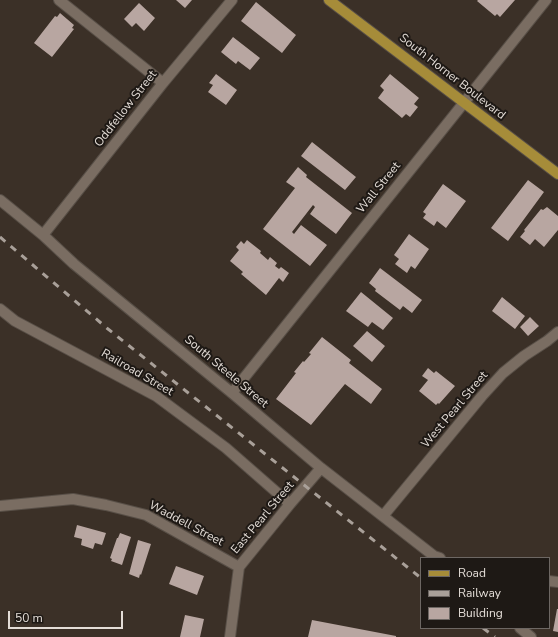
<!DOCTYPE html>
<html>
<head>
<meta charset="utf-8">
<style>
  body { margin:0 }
  #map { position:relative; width:558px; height:637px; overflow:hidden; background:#3b3027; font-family:"Nunito Sans",sans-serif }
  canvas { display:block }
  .legend { position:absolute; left:420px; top:557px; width:130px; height:72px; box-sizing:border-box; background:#1e1915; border:1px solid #6d6763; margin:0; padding:5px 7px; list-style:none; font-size:12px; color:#e4ddd7 }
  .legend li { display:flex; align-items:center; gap:8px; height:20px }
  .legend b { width:20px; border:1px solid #6d6763 }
  .scale { position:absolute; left:8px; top:611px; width:115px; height:18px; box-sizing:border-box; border:2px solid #e4ddd7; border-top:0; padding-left:5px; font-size:12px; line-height:14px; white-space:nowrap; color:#e4ddd7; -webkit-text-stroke:3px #1e1915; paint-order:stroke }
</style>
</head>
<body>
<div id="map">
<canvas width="558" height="637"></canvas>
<ul class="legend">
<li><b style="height:5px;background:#a68c39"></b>Road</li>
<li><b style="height:5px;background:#a9a099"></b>Railway</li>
<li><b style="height:11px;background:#b8a6a1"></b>Building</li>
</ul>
<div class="scale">50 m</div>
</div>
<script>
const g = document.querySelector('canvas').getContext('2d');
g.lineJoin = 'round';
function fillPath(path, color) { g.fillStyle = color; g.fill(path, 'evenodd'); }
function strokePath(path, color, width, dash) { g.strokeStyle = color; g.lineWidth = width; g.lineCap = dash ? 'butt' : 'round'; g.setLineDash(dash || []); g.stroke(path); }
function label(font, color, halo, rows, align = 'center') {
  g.font = font + ' "Nunito Sans",sans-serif'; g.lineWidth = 4; g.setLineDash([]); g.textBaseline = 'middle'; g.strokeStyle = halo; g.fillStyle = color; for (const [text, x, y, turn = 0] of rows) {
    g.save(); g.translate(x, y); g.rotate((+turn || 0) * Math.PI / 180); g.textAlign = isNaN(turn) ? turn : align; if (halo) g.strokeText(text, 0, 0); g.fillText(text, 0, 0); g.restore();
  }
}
const building = new Path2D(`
  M176 0H192L185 8Z
  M478 0H515L500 17 497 14 495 16 477 1Z
  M256 2 296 35 282 53 241 21Z
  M139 3 155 18 144 31 136 23 132 27 124 19Z
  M60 13 74 25 72 28 74 29 52 57 34 43 55 16 57 17Z
  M233 37 260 58 250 70 238 61 236 64 221 52Z
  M216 74 237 90 226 105 208 92 213 85 209 83Z
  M390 74 419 98 414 104 418 107 410 117 406 114 402 118 378 98 384 90 380 86Z
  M312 142 356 177 345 190 301 156Z
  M298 167 307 175 306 177 352 213 336 234 310 214 315 207 313 205 292 232 294 234 301 225 327 245 310 266 263 229 295 188 286 182Z
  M528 180 544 192 508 241 491 228Z
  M443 184 466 201 446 228 437 221 434 226 423 218 426 214 423 212Z
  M547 207 558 216V230L544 247 535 239 530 245 520 237 525 231 524 230 541 209 543 210Z
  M409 234 429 249 415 269 411 266 407 273 395 264 399 259 394 255Z
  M247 240 261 251 260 253 268 260 270 257 277 263 275 266 279 269 281 267 289 273 283 282 279 278 266 295 241 274 243 272 230 261 239 250 236 247 241 241 244 244Z
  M380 268 422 300 412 313 403 306 400 310 375 291 376 289 369 283Z
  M361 292 393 318 383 330 372 322 368 327 346 311Z
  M502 297 525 316 515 329 492 311Z
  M530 317 539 326 528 336 520 327Z
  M367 331 385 346 372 362 353 346Z
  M322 337 351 360 349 363 382 389 371 404 345 384 311 425 276 399 296 373 294 372 303 361 304 362 311 354 309 353Z
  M428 368 434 373 436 371 455 386 439 404 438 403 436 405 419 391 428 380 422 376Z
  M77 525 106 533 102 545 95 543 93 549 81 545 82 539 74 537Z
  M120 533 131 537 122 565 111 561 112 559 110 558 117 538H118Z
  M138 540 151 544 141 575 140 574 139 578 129 574Z
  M176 566 204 576 197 595 169 584Z
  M557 609H558V632L553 631Z
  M185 615 204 619 200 637H180Z
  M312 620 396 636V637H308Z`);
const minor = new Path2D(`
  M59 0 163 83
  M0 200 43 235 74 264 232 393 321 468 434 556 440 558
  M43 235 163 83 232 0
  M0 309 15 321 156 396 226 448 290 504
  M232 393 546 0
  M0 506 73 499 106 505 146 515 239 567
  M383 516 482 396 503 373 524 356 547 341 558 332
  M549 581 558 582
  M520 628 531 637
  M230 637 239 567 290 504 321 468`);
const primary = new Path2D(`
  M329 0 558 174`);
const rail = new Path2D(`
  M0 237 108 329 421 578
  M483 628 495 637`);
const streetNames = [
  ["South Horner Boulevard",452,77,38],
  ["Oddfellow Street",126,109,-52],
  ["Wall Street",379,188,-51],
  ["South Steele Street",226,372,40],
  ["Railroad Street",137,373,30],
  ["West Pearl Street",455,410,-50],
  ["East Pearl Street",263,518,-50],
  ["Waddell Street",186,524,28]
];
fillPath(building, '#b8a6a1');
strokePath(minor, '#584f47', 12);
strokePath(primary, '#584f47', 12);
strokePath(minor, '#7a6d62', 10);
strokePath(primary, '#a68c39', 10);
strokePath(rail, '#a9a099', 3, [7, 7]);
label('12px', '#e4ddd7', '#1e1915', streetNames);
</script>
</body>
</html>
